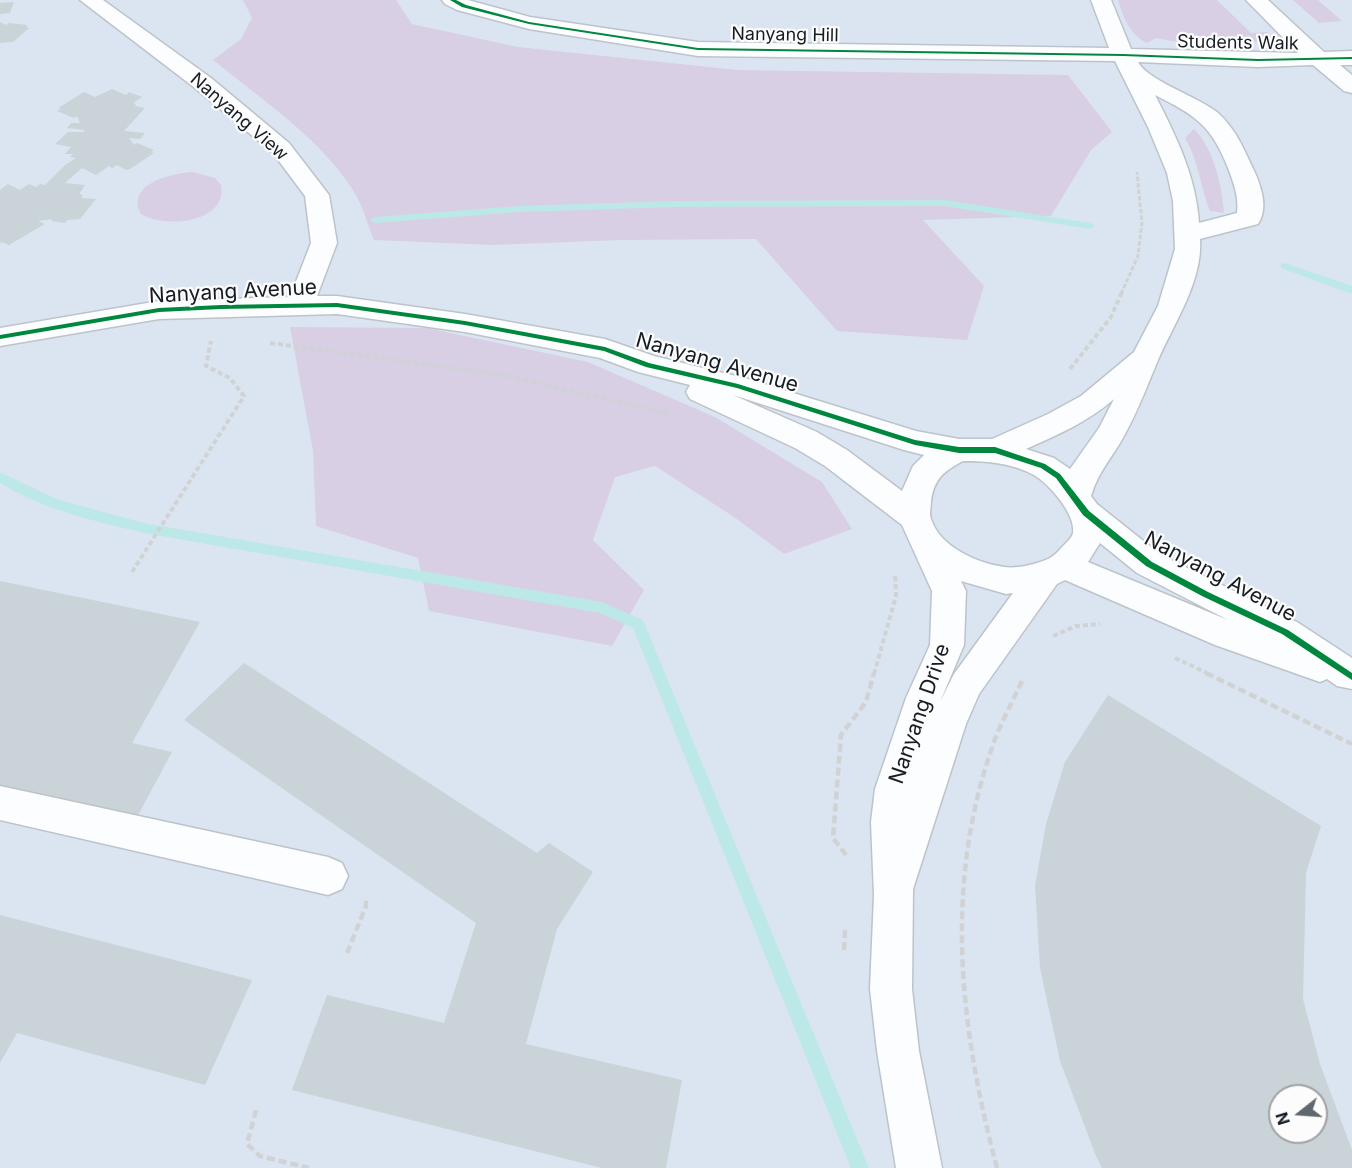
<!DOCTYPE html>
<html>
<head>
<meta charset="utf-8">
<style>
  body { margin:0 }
  #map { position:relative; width:1352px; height:1168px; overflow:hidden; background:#ebf1f8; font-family:Inter,sans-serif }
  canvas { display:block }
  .north { position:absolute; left:1268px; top:1084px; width:60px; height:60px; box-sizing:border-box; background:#fcfcfc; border:2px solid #a0a2a5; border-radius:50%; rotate:253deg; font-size:16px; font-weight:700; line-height:24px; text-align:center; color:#151c23 }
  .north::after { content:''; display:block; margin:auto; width:21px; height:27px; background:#60676e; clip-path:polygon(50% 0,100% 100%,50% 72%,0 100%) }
</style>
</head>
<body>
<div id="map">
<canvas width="1352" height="1168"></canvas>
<div class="north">N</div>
</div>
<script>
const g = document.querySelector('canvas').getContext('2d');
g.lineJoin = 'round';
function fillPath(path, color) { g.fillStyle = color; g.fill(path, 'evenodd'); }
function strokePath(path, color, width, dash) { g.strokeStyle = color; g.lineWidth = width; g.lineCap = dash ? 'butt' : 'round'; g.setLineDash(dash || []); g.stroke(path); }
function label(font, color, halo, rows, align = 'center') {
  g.font = font + ' Inter,sans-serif'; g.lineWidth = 4.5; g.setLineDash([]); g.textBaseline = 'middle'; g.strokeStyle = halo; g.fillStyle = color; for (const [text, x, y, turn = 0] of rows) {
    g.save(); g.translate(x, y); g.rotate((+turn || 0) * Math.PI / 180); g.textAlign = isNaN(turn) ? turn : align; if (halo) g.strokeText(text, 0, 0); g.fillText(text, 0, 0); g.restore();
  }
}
const built = new Path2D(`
  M0 0H1352V1168H0ZM1280 1096H1316V1132H1280Z`);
const green = new Path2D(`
  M243 0H396L412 24 518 47 738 70 1068 75 1112 132 1091 150 1051 216 923 220 984 286 967 340 837 331 756 239 620 240 493 245 374 240C368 226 364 210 357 197 326 142 261 99 213 60L241 39 252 18Z
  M1118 0H1217L1251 33 1267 32 1278 42 1171 41 1156 38 1147 43C1130 35 1123 17 1118 0Z
  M1293 0H1318L1342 21 1319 23Z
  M1194 129C1214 149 1222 186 1224 213L1210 211C1200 187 1199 161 1185 138Z
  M193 172 215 178 221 185C228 223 165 229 141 214 125 184 172 173 193 172Z
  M290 327 427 328 588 362 715 417 822 482 852 529 784 554 734 517 655 466 615 477 593 540 644 590 612 646 429 611 418 558 316 526 313 451Z`);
const stream = new Path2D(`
  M945 200 1090 223 1095 226 1090 229 945 206 675 207 520 212 375 223 370 220 375 217 520 206 675 201Z
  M1285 263 1352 286V294L1281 268V264Z
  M0 472 56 499 144 523 602 602 643 620 869 1168H851L633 628 600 613 144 533C94 521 44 510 0 483Z`);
const building = new Path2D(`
  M14 2 10 13 0 14V3Z
  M0 22 6 25 9 23 28 25 26 27 29 28 13 42 0 43Z
  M112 89 126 95 129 92 142 97 133 103 136 104 135 106 145 108 124 131 145 133 140 139 129 138 134 145 137 143 154 150 151 152 154 153 130 169 126 170 117 165 112 168 109 166 96 175 82 168 65 183 85 185 79 194 83 195 81 198 96 199 80 219 67 220 65 223 51 221 52 219 38 221 45 224 9 245 2 242 0 244V190L8 184 20 190 29 184 36 187 40 184 45 185 65 165 76 158 70 157 73 154H65L71 147 55 144 68 132H84V130L67 128 71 123H80L77 116 74 118 57 111 61 109 58 108 84 92 95 97Z
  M0 581 200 622 132 743 172 752 137 817 0 785Z
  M244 663 537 853 549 843 593 872 557 929 526 1044 682 1080 666 1168H602L292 1090 327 995 444 1023 476 923 184 720Z
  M1108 695 1321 826 1306 873 1303 999 1320 1064 1352 1150V1168H1102L1096 1156 1060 1061 1040 968 1035 886 1046 824 1065 762ZM1280 1096H1316V1132H1280Z
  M0 915 252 980 205 1085 17 1033 0 1063Z`);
const pathFar2 = new Path2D(`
  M1121 294 1138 256 1142 223 1137 172`);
const pathFar1 = new Path2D(`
  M270 343 505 375 669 414
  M1070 369 1111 317 1122 292
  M132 572 244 396 230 378 206 366 211 341
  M1053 636 1076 626 1100 624
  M1175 658 1209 674
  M874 674 896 596 895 573`);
const path = new Path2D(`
  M1206 673 1352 744
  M846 855 833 838 841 735 866 702 874 673
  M844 950 845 930
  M347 953 366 906V898
  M256 1110 247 1144 260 1156 309 1168
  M997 1168C959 1025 943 881 995 739 1003 719 1013 700 1022 681`);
const minor = new Path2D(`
  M80 0H103L211 78 289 143 329 195 337 243 317 296H337L465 314 605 339 654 356 748 379 916 431 959 439H992L1048 414 1081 396 1134 352 1158 306 1175 249 1173 201 1167 173 1148 127 1115 61 698 56 529 29 457 10 445 4 442 0H468L530 17 698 42 1109 48 1091 0H1111L1131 49 1298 53 1246 0H1268L1324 52 1352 51V65H1340L1352 75V93L1344 91 1313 65 1258 67 1138 62C1148 81 1197 96 1218 113 1237 130 1245 152 1256 175 1262 190 1268 209 1258 224L1200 239C1203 281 1174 323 1158 360 1147 386 1138 411 1124 436 1112 458 1098 472 1091 496L1097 504 1161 555 1297 622 1352 658V689L1337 686 1327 679 1320 682 1215 645 1065 580 1057 584 979 694 966 724 913 889 912 989 919 1051 942 1168H896L877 1051 870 989 874 895 871 822 875 789 906 698 930 645 932 591 902 525 825 466 795 448 690 399 686 392 690 385 638 372 600 358 465 332 337 314 159 319 0 346V328L159 301 290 297 311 243 305 196 273 153 195 88ZM1155 95C1195 115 1212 126 1228 168 1234 184 1239 197 1237 213L1199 223C1196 176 1176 136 1155 95ZM733 395 904 450 924 455 913 466 902 491 847 450 817 432ZM1114 399 1099 428 1070 469 1054 458 1026 449C1057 435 1088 422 1114 399ZM963 461C987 461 1012 463 1034 475 1049 484 1076 514 1073 533 1072 538 1065 544 1062 547 1058 552 1054 556 1048 559 1037 564 1017 569 1004 567 977 563 940 547 931 519 929 514 931 507 931 501 934 479 944 471 963 461ZM1100 543 1137 573 1228 620 1088 562ZM961 581 1006 594 1013 593 954 674 940 702 964 645 966 591Z
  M0 786 328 857 342 863 348 876 342 889 328 895 0 820Z`);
const cycleway = new Path2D(`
  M450 0H456L466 5 529 22 698 48 1123 54 1258 59 1352 57V59L1258 61 1123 56 698 50 529 24 462 7Z
  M337 303 465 321 605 347 649 363 738 384 915 440 959 447H995L1045 464 1060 474 1089 511 1152 562 1208 592 1288 630 1352 673V680L1282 634 1202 596 1146 566 1083 515 1056 478 1041 468 995 453H959L915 445 737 388 646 367 604 351 465 325 337 307 221 309 159 312 0 339V335L159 308 221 305Z`);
const farStreetnames = [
  ["Nanyang Hill",785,35,1],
  ["Students Walk",1238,43,1],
  ["Nanyang View",239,117,41]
];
const streetNames = [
  ["Nanyang Avenue",233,292,-3],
  ["Nanyang Avenue",717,363,16],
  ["Nanyang Avenue",1220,577,28],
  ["Nanyang Drive",920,714,-71]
];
fillPath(built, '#dbe5f1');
fillPath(green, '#d9cfe4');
fillPath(stream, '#bde8e8');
fillPath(building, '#cad3d8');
strokePath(minor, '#bdc3ca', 3);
strokePath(pathFar2, '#d1d2d4', 3, [4.5, 2]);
strokePath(pathFar1, '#d1d2d4', 4, [5, 3]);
strokePath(path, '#d1d2d4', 4.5, [8, 4]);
fillPath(minor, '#fcfdfe');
fillPath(cycleway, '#00873e');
label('18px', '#151c23', '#fcfcfc', farStreetnames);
label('21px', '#151c23', '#fcfcfc', streetNames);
</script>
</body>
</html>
